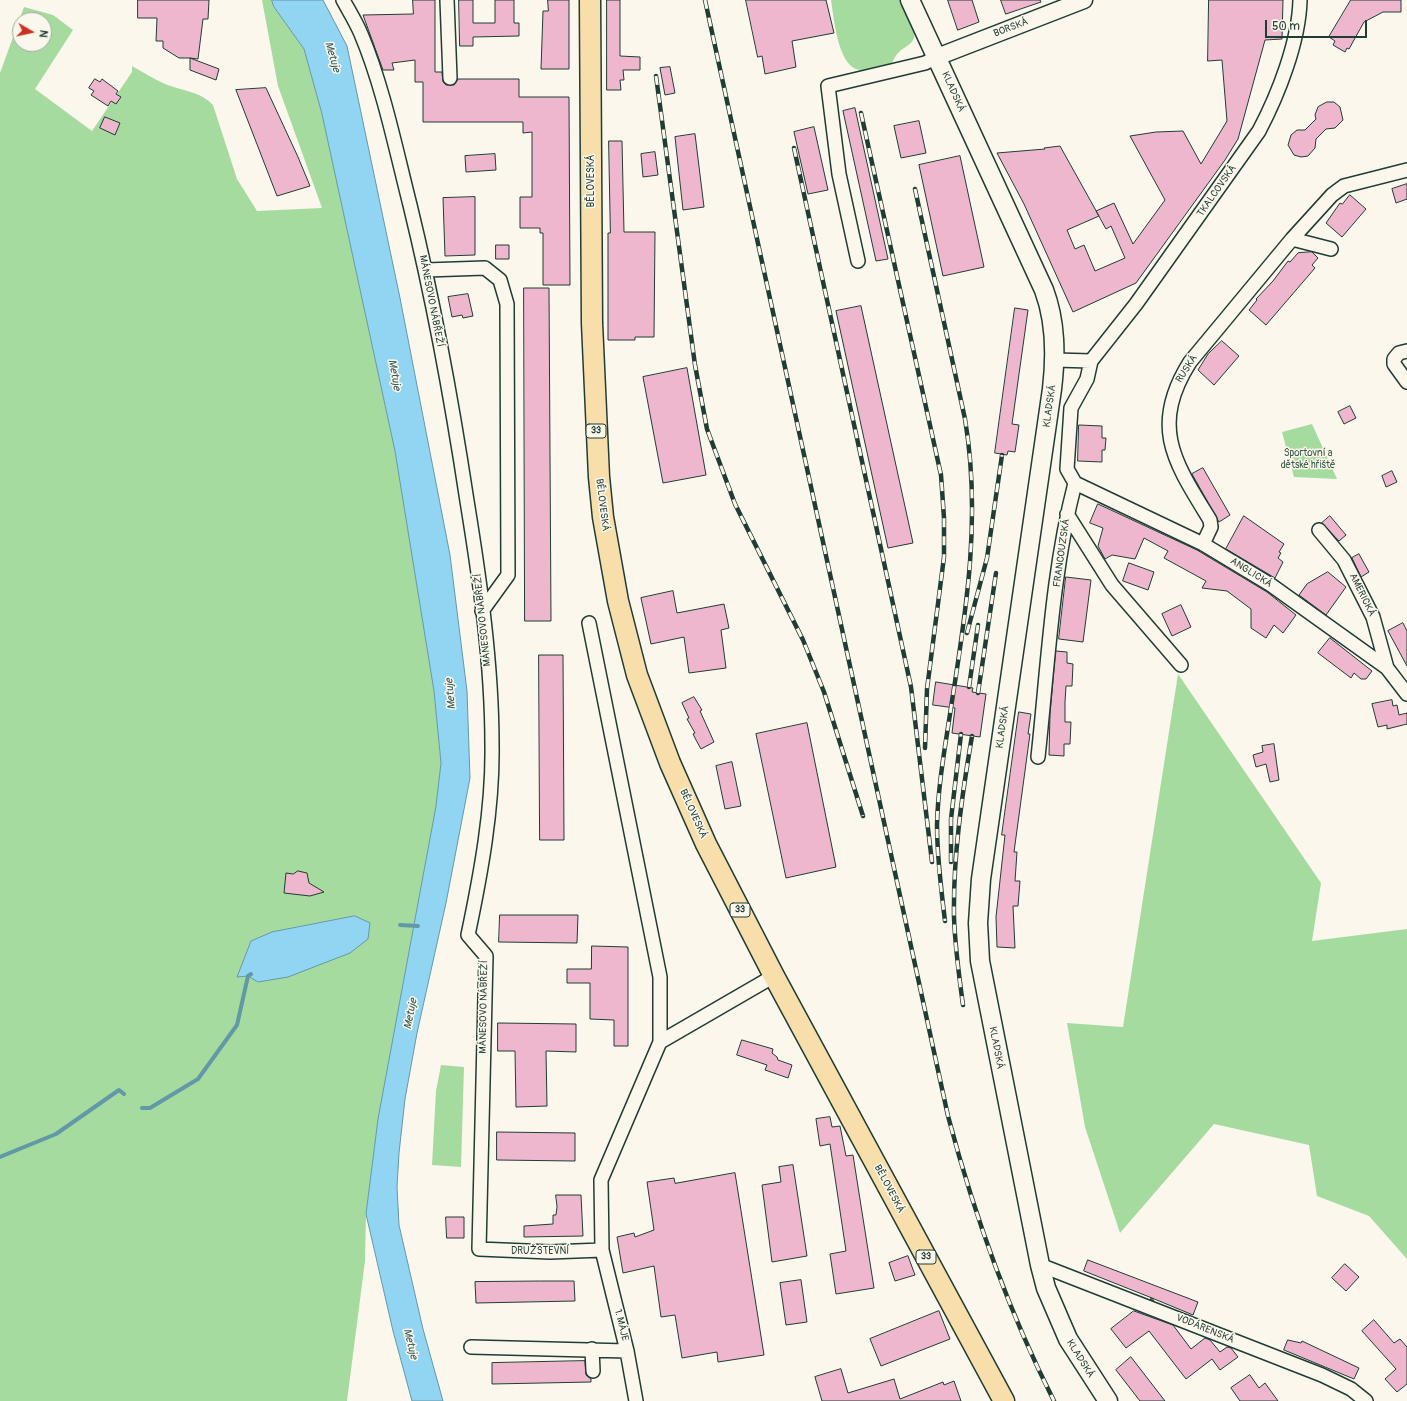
<!DOCTYPE html>
<html>
<head>
<meta charset="utf-8">
<style>
  body { margin:0 }
  #map { position:relative; width:1407px; height:1401px; overflow:hidden; background:#fbf7ec; font-family:Pangolin,sans-serif }
  canvas { display:block }
  .north { position:absolute; left:12px; top:12px; width:40px; height:40px; box-sizing:border-box; background:#fbf7ec; border:1px solid #a3ada2; border-radius:50%; rotate:99deg; font-size:11px; font-weight:700; line-height:16px; text-align:center; color:#1f3d34 }
  .north::after { content:''; display:block; margin:auto; width:14px; height:18px; background:#c8321e; clip-path:polygon(50% 0,100% 100%,50% 72%,0 100%) }
  .scale { position:absolute; left:1265px; top:20px; width:102px; height:18px; box-sizing:border-box; border:2px solid #1f3d34; border-top:0; padding-left:5px; font-size:12px; line-height:14px; white-space:nowrap; color:#1f3d34; -webkit-text-stroke:3px #fbf7ec; paint-order:stroke }
</style>
</head>
<body>
<div id="map">
<canvas width="1407" height="1401"></canvas>
<div class="north">N</div>
<div class="scale">50 m</div>
</div>
<script>
const g = document.querySelector('canvas').getContext('2d');
g.lineJoin = 'round';
function fillPath(path, color) { g.fillStyle = color; g.fill(path, 'evenodd'); }
function strokePath(path, color, width, dash) { g.strokeStyle = color; g.lineWidth = width; g.lineCap = dash ? 'butt' : 'round'; g.setLineDash(dash || []); g.stroke(path); }
function label(font, color, halo, rows, align = 'center') {
  g.font = font + ' Pangolin,sans-serif'; g.lineWidth = 3; g.setLineDash([]); g.textBaseline = 'middle'; g.strokeStyle = halo; g.fillStyle = color; for (const [text, x, y, turn = 0] of rows) {
    g.save(); g.translate(x, y); g.rotate((+turn || 0) * Math.PI / 180); g.textAlign = isNaN(turn) ? turn : align; if (halo) g.strokeText(text, 0, 0); g.fillText(text, 0, 0); g.restore();
  }
}
const green = new Path2D(`
  M262 0H272L274 7 304 49 322 114 395 451 434 691 441 763 436 806 378 1119 366 1214 365 1261 347 1401H0V73L24 7 53 15 73 30 35 89 92 131 132 72V66C143 72 154 79 165 84 182 91 200 91 213 105L237 179 257 211 322 208 278 86ZM20 20H44V44H20ZM355 916 350 953 258 982 248 976 237 977 251 941 272 932Z
  M831 0H901C906 11 922 32 911 43 900 52 899 49 892 63 883 65 871 70 861 70 838 69 834 18 831 0Z
  M1312 424 1337 479 1294 477 1282 432Z
  M1178 674 1321 883 1312 941 1407 929V1259L1369 1216 1317 1196 1309 1145 1214 1124 1120 1233 1085 1127 1067 1023 1123 1027Z
  M441 1065 464 1067 461 1167 432 1165 436 1091Z`);
const water = new Path2D(`
  M272 0H323L347 46 400 298 450 555 467 691 470 778 446 903 417 1033 405 1099 399 1153 397 1187 399 1225 423 1329 443 1401H412L393 1331 366 1214 378 1119 436 806 441 763 434 691 395 451 322 114 304 49 274 7Z
  M355 916 370 923 368 939 350 953 288 977 258 982 248 976 237 977 251 941 272 932Z`);
const stream = new Path2D(`
  M400 925 418 926
  M142 1108H150L198 1079 237 1025 248 976 251 974
  M0 1157 56 1134 119 1090 124 1094`);
const building = new Path2D(`
  M138 0H209L208 19H203L198 59 190 58 219 69 216 80 190 70V58H179L163 48V41H156L157 18H138Z
  M413 0H435V72H442L443 82 446 85H454L458 79H519V97H569L570 285H543V233H540V228H520V197H532V132L523 133V122H423V82H415V60L392 63 394 70H383L363 15 413 14Z
  M459 0H473V23H495V0H514V23H519V36L473 37V46H460Z
  M548 0H569V69H541L543 11H548Z
  M607 0H620V56L640 57V70H623L624 80H620L621 90H607Z
  M746 0H826L834 33 792 41 796 67 765 74 762 56 758 57Z
  M948 0H972L979 22 958 30Z
  M1001 0H1040L1041 2 1006 14Z
  M1209 0H1283L1282 39 1265 40 1238 139 1225 160 1136 283 1073 312 1024 204 997 153 1045 149 1044 148 1060 146 1099 216 1067 230 1075 249 1084 245 1095 271 1125 258 1111 226 1106 229 1096 211 1114 203 1133 244 1165 200 1130 136 1156 132 1183 131 1201 164 1227 121 1222 60 1208 61Z
  M1351 0H1401V12H1383L1364 22 1349 49 1347 48 1345 52 1333 45 1335 41 1329 37Z
  M670 67 675 93 665 95 660 68Z
  M95 79 100 82 102 79 118 91 116 94 121 97 116 104 111 101 108 106 91 95 94 91 89 88Z
  M266 88 298 157 310 186 277 196 236 90Z
  M1327 102H1334L1340 107 1343 120 1335 128 1326 129 1316 139 1315 148 1308 156 1301 157 1294 155 1288 145 1291 135 1297 130H1305L1316 119 1315 115 1318 107Z
  M855 108 888 259 876 261 843 111Z
  M105 117 120 123 115 135 100 128Z
  M919 121 926 153 901 158 894 126Z
  M814 127 828 190 808 194 794 132Z
  M695 134 704 207 683 210 675 137Z
  M609 141H622L624 232H655L654 337H635V340H608V233H610Z
  M655 152 658 175 643 177 641 154Z
  M495 154 496 170 466 172 465 156Z
  M960 156 984 267 943 276 919 165Z
  M1407 184V199L1396 203 1392 189Z
  M1350 195 1366 209 1342 237 1326 223 1340 203 1342 204Z
  M475 197V255L445 256 443 198Z
  M496 245H509V259H496Z
  M1312 252 1318 258 1312 265 1315 268 1266 325 1249 310 1257 300 1256 299 1273 281 1288 261 1290 262 1298 253Z
  M524 288H549L551 621H525Z
  M468 294 473 316 463 318 462 315 452 317 448 297Z
  M861 306 913 543 888 548 836 311Z
  M1015 308 1028 310 1012 424 1019 425 1015 452 1008 451 1007 455 995 453Z
  M1222 341 1239 356 1214 385 1198 370 1208 354Z
  M687 368 706 475 663 483 643 377Z
  M1350 406 1356 418 1344 424 1338 412Z
  M1079 425 1102 426V438H1106L1105 450H1102V462L1078 461Z
  M1203 468 1230 515 1219 522 1192 474Z
  M1392 471 1397 482 1386 487 1382 476Z
  M1098 504 1197 550 1267 592 1296 615 1283 633 1274 625 1266 638 1251 628V609L1227 591 1202 588 1206 581 1164 558 1168 551 1144 538 1135 559 1112 555 1105 559 1098 546 1103 528 1090 523Z
  M1244 516 1284 544 1279 552 1281 553 1278 558 1283 562 1275 578 1226 549Z
  M1330 516 1346 535 1339 541 1322 523Z
  M1359 554 1369 572 1361 577 1352 558Z
  M1129 563 1154 572 1148 590 1123 581Z
  M1328 572 1346 587 1326 615 1299 595 1307 584Z
  M1066 577 1091 580 1083 642 1059 639Z
  M673 591 677 613 724 604 729 628 721 630 726 668 689 673 684 637 651 644 641 598Z
  M1181 605 1191 627 1172 636 1162 614Z
  M1403 623 1407 631V666L1388 631Z
  M1330 638 1372 671 1366 679H1361L1354 673 1351 678 1318 653Z
  M1056 651 1067 652V663L1073 664 1072 686H1066L1065 702V722H1071L1070 744H1064V756L1049 755 1050 714Z
  M539 655H563L564 840H540Z
  M936 682 973 688 972 692 986 694 980 737 952 733 955 708 933 705Z
  M694 697 702 710 700 711 714 742 701 749 696 740 693 734 695 733 687 719 689 718 682 703Z
  M1392 700 1393 706 1397 705 1399 715 1407 713V724L1387 729V725L1378 727 1372 704Z
  M1019 712 1031 714 1028 734H1030L1014 852H1017L1015 881H1020L1018 906H1013L1015 948 997 947 996 917 1005 835H1002Z
  M807 723 836 867 786 878 756 734Z
  M1274 744 1279 780 1270 782 1266 764 1256 767 1253 755 1263 752 1262 746Z
  M732 762 741 806 725 809 716 766Z
  M298 871 307 873 309 883 324 892 310 896 284 893 286 873 293 874Z
  M500 915H578L577 943 499 942Z
  M592 946 628 947V1046H614V1020L590 1019V983H567V969H591Z
  M498 1023 576 1024V1052L546 1051 547 1106 516 1107 515 1051H498Z
  M742 1040 773 1049 772 1053 777 1057 778 1060 792 1065 788 1078 765 1070 767 1065 737 1055Z
  M830 1117 832 1127 840 1126 846 1156 853 1155 874 1288 836 1294 830 1254 846 1251 830 1144 820 1146 816 1119Z
  M497 1132 575 1133V1161L497 1160Z
  M793 1165 807 1256 772 1262 762 1185 781 1182 779 1167Z
  M735 1173 764 1355 718 1362 717 1352 682 1358 675 1315 661 1317 654 1266 623 1273 617 1237 634 1233 635 1237 654 1230 647 1182 674 1178 675 1183Z
  M556 1195H581L583 1236 524 1237V1226L553 1224V1215H556L557 1207Z
  M446 1217H464V1238H447Z
  M908 1256 915 1275 895 1281 889 1263Z
  M1088 1260 1198 1302 1193 1315 1152 1298 1154 1301 1150 1299 1152 1298 1084 1271Z
  M1345 1264 1359 1277 1346 1291 1332 1278Z
  M801 1280 807 1322 786 1325 780 1283Z
  M541 1281H574L575 1301 476 1303 475 1282Z
  M939 1311 950 1339 881 1366 870 1339Z
  M1134 1311 1173 1325 1191 1349 1205 1338 1210 1340 1220 1352 1227 1347 1231 1348 1238 1357 1220 1370 1212 1359 1186 1379 1149 1331 1126 1348 1111 1329Z
  M1374 1320 1394 1343 1400 1339 1407 1347V1384L1397 1392 1385 1379 1396 1369 1362 1331Z
  M1288 1340 1301 1343 1302 1341 1359 1368 1354 1379 1284 1350Z
  M1131 1357 1165 1401H1140L1116 1370Z
  M585 1361 586 1375 591 1379V1382L492 1384V1363Z
  M841 1369 848 1393 894 1379 900 1399 943 1382 944 1385 954 1381 961 1401H822L815 1377Z
  M1250 1375 1259 1388 1265 1383 1278 1401H1240L1231 1388Z`);
const minor = new Path2D(`
  M343 0C349 11 356 22 361 34 383 86 396 150 410 205 434 303 452 402 467 501 480 581 492 664 492 745 493 808 481 873 468 935L486 956 479 1249 550 1252 602 1250
  M447 0 450 78
  M1292 239 1332 195 1344 186 1407 170
  M858 261 839 174 828 86 925 63 937 57
  M426 270 485 268 500 280 507 304 508 575 482 611
  M1407 351 1399 353 1394 359V364L1407 382
  M1091 361 1136 304 1259 131C1278 95 1299 42 1300 0
  M1075 483 1203 544 1271 585 1387 668 1407 694
  M1067 514 1112 585 1181 665
  M1319 530 1344 560 1373 617 1387 668
  M1203 544 1211 527 1210 520C1175 463 1149 427 1190 362L1292 239 1331 249
  M589 623 660 977V1042L601 1180 602 1250 627 1351 636 1401
  M1038 757C1048 666 1052 572 1075 483L1067 469 1071 408 1087 379 1091 361 1055 360
  M660 1042 774 976
  M1040 1265 1322 1375 1351 1389 1366 1401
  M471 1347 627 1351
  M592 1349 593 1371`);
const tertiary = new Path2D(`
  M937 57 1084 0`);
const secondary = new Path2D(`
  M910 0 1044 290C1056 322 1056 355 1052 389L981 879 978 923 980 961 1040 1265 1046 1288 1068 1339 1108 1401`);
const primary = new Path2D(`
  M590 0 592 323 599 477 603 517 618 601 637 675 670 763 706 844 774 976 1004 1401`);
const rail = new Path2D(`
  M705 0 948 1116C974 1214 1008 1310 1054 1401
  M656 76 695 365 707 429 735 504 803 640 824 692 863 816
  M861 113 941 475 944 518V557L927 689 925 748
  M794 148 911 687 932 862
  M915 189 965 419C981 514 967 607 952 701 946 742 938 783 937 825 937 857 941 889 945 921
  M967 633 987 558 1002 455
  M969 687 978 625
  M978 693 996 573
  M951 862V819L961 734
  M963 1005C959 976 955 947 954 917 953 856 962 795 972 736`);
const shields = [
  [596,431,20],
  [740,910,20],
  [926,1257,20]
];
const shieldNames = [
  ["33",596,431],
  ["33",740,910],
  ["33",926,1257]
];
const streetNames = [
  ["BORSKÁ",1011,28,-21],
  ["KLADSKÁ",953,92,66],
  ["BĚLOVESKÁ",591,181,-90],
  ["TKALCOVSKÁ",1217,191,-55],
  ["MÁNESOVO NÁBŘEŽÍ",431,301,79],
  ["RUSKÁ",1187,369,-57],
  ["KLADSKÁ",1050,406,-82],
  ["BĚLOVESKÁ",602,505,83],
  ["FRANCOUZSKÁ",1062,553,-82],
  ["ANGLICKÁ",1251,573,32],
  ["AMERICKÁ",1362,595,64],
  ["MÁNESOVO NÁBŘEŽÍ",483,620,-96],
  ["KLADSKÁ",1003,727,-82],
  ["BĚLOVESKÁ",693,814,66],
  ["MÁNESOVO NÁBŘEŽÍ",484,1007,-89],
  ["KLADSKÁ",996,1048,79],
  ["BĚLOVESKÁ",889,1189,62],
  ["DRUŽSTEVNÍ",540,1251],
  ["1. MÁJE",621,1325,76],
  ["VODÁRENSKÁ",1205,1329,22],
  ["KLADSKÁ",1080,1359,58]
];
const parkNames = [
  ["Sportovní a",1308,453],
  ["dětské hřiště",1308,465]
];
const waterNames = [
  ["Metuje",332,57,74],
  ["Metuje",394,375,80],
  ["Metuje",451,694,-96],
  ["Metuje",411,1014,-79],
  ["Metuje",410,1344,76]
];
fillPath(green, '#a5db9f');
fillPath(water, '#91d5f3');
strokePath(water, '#6398a7', 1);
strokePath(stream, '#6398a7', 4);
fillPath(building, '#efb7cd');
strokePath(building, '#1f3d34', 1);
strokePath(minor, '#1f3d34', 16);
strokePath(tertiary, '#1f3d34', 19);
strokePath(secondary, '#1f3d34', 21);
strokePath(primary, '#1f3d34', 23);
strokePath(minor, '#fbf7ec', 13);
strokePath(tertiary, '#fbf7ec', 16);
strokePath(secondary, '#fbf7ec', 18);
strokePath(primary, '#f8deab', 20);
strokePath(rail, '#1f3d34', 4.5);
strokePath(rail, '#fbf7ec', 3, [9]);
for (const [x, y, w] of shields) { const box = new Path2D(); box.roundRect(x - w / 2, y - 7, w, 14, 3); g.fillStyle = '#fbf7ec'; g.fill(box); strokePath(box, '#1f3d34', 1); }
label('bold 9px', '#1f3d34', null, shieldNames);
label('10px', '#1f3d34', '#fbf7ec', streetNames);
label('10px', '#3a5d49', '#fbf7ec', parkNames);
label('italic 11px', '#365b5a', '#fbf7ec', waterNames);
</script>
</body>
</html>
